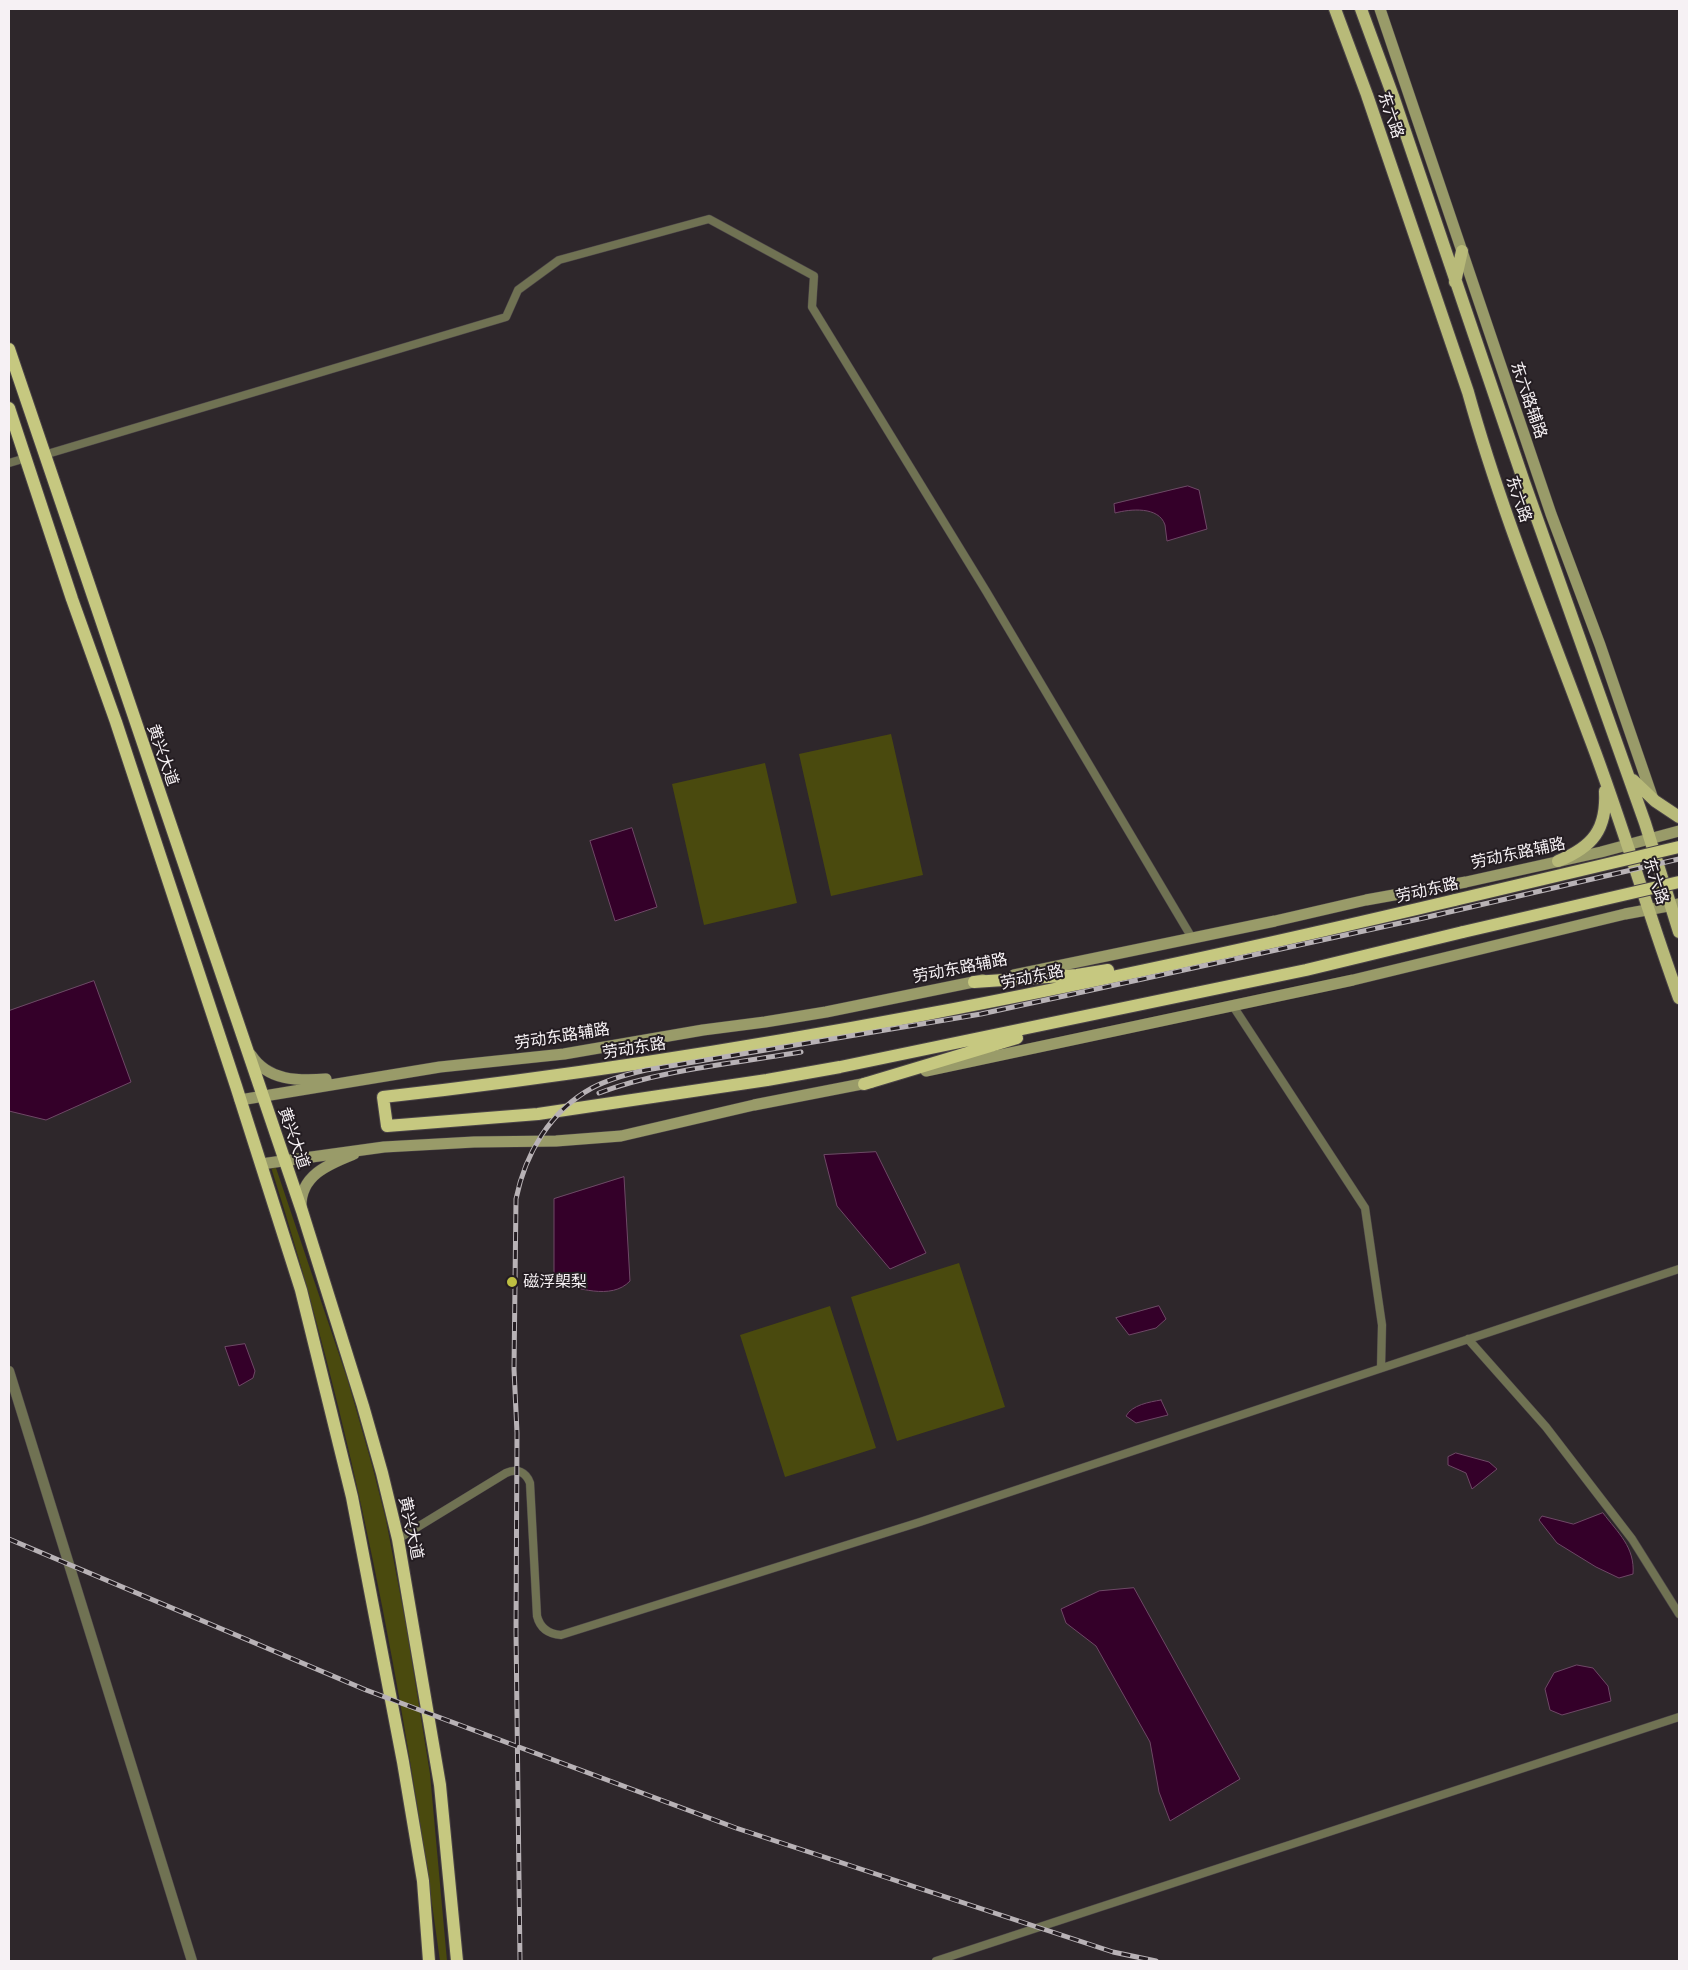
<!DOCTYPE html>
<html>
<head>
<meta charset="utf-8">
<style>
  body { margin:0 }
  #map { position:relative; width:1688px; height:1970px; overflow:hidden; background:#2e272b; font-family:"Exo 2",sans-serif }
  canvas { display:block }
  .frame { position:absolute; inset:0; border:10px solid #f6f1f4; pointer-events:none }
</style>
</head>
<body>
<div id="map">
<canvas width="1688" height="1970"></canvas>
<div class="frame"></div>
</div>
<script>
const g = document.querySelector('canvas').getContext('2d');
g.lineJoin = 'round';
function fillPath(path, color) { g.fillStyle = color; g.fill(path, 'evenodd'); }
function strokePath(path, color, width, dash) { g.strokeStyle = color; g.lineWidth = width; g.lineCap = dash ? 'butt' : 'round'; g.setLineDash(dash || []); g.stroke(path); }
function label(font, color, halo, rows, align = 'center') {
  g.font = font + ' "Exo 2","Noto Sans SC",sans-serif'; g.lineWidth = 4; g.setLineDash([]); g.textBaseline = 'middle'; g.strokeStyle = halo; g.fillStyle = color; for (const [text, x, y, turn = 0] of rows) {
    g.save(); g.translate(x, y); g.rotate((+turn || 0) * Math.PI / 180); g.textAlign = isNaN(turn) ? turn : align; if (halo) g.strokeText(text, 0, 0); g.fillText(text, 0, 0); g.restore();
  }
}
const green = new Path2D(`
  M891 734 923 875 831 896 799 754Z
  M765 763 797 903 704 925 672 784Z
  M274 1162 348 1381 372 1465 386 1520 406 1625 430 1774 447 1961H440C404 1692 353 1423 270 1164Z
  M959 1263 1005 1407 897 1441 851 1297Z
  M830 1306 876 1448 785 1477 740 1335Z`);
const water = new Path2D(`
  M1188 486 1199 490 1207 529 1167 541C1166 536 1166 530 1165 525 1159 506 1130 509 1115 513L1114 504Z
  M632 828 657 907 615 921 590 841Z
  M94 981 131 1082 46 1120 9 1111V1011Z
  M876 1152 926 1253 890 1269 837 1206 824 1155Z
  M624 1177 630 1281C611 1301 577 1287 554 1283V1199Z
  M1159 1306 1166 1319 1156 1328 1129 1335 1116 1318Z
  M245 1344 255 1371 253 1378 239 1386 225 1347Z
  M1161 1400 1168 1415 1136 1423 1126 1416C1132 1405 1149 1402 1161 1400Z
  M1456 1453 1489 1462 1497 1469 1472 1489 1466 1473 1448 1465V1457Z
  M1603 1513C1618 1533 1635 1547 1633 1574L1619 1578 1596 1567 1557 1543 1539 1520 1542 1516 1573 1524Z
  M1134 1588 1240 1779 1170 1821 1159 1792 1150 1742 1096 1646 1066 1623 1061 1609 1099 1591Z
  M1577 1665 1593 1668 1608 1686 1611 1701 1562 1715 1550 1710 1545 1689 1554 1673Z`);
const minor = new Path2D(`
  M44 455 506 317 518 290 559 260 709 219 814 276 812 307 986 591 1192 938
  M9 463 26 458
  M1233 1006 1365 1208 1382 1325 1381 1368
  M1468 1339 1546 1427 1632 1539 1679 1614
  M398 1539 506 1473C517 1468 526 1472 530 1483L537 1616C540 1628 548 1634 561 1635L920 1522 1679 1269
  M936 1961 1679 1717`);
const tertiary = new Path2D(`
  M9 1371 192 1961`);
const secondary = new Path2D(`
  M1380 9 1551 514 1600 645 1653 799
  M1014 975 1275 921 1366 900 1466 882 1601 852 1679 831
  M251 1055C268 1081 298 1081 326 1079
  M926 1071 1353 980 1625 914 1679 904
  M240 1100 440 1067 564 1054 703 1030 765 1022 826 1012 983 980
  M261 1164 384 1147 474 1142 556 1141 621 1136 754 1105 872 1082
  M301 1207C300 1175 329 1164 354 1154`);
const primary = new Path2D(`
  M1335 9 1367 95 1468 392C1501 511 1548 625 1591 741 1623 825 1648 913 1679 998
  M1361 9 1393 96 1524 482 1645 823 1679 932
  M1455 282 1462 251
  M1633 780 1655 801 1679 817
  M1558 861C1593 847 1607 829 1605 791`);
const trunk = new Path2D(`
  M9 349 302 1211 363 1406 382 1473 398 1539 440 1785 457 1961
  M9 408 72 599 116 722 236 1086 301 1290 352 1497 403 1762 423 1881 429 1961
  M1455 900C1101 984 745 1057 383 1097L387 1126 538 1114 767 1080 840 1067 1306 970 1463 932
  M974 982 1077 975 1108 970
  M864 1084 1017 1038`);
const rail = new Path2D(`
  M599 1093C659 1070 737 1063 801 1052
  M9 1539 366 1690 736 1828 1113 1952 1156 1961
  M520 1961 516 1632 517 1433 514 1369 516 1199C525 1154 550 1111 592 1088 609 1079 628 1074 646 1070L981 1014 1419 919 1679 859`);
const trunkBridge = new Path2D(`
  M1455 900 1679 847
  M1463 932 1679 882`);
const markers = [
  [512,1282,6,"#bebf42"]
];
const streetNames = [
  ["东六路",1391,115,71],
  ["东六路辅路",1529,400,71],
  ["东六路",1519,499,71],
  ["黄兴大道",163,755,71],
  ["劳动东路辅路",1518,853,-12],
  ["东六路",1656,881,72],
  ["劳动东路",1427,890,-13],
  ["劳动东路辅路",960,968,-11],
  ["劳动东路",1032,977,-12],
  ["劳动东路辅路",562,1036,-9],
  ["劳动东路",634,1048,-9],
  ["黄兴大道",294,1138,71],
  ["黄兴大道",411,1528,78]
];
const poiNames = [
  ["磁浮㮾梨",523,1282]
];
fillPath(green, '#4a4a0e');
fillPath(water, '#340029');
strokePath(water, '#6e4866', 1);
strokePath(minor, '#4a4347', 9);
strokePath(tertiary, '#4a4347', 11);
strokePath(secondary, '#4a4347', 12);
strokePath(primary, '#4a4347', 14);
strokePath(trunk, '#4a4347', 14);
strokePath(minor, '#707253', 8);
strokePath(tertiary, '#707253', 10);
strokePath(secondary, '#999b69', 11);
strokePath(primary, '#b8ba79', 12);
strokePath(trunk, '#c6c880', 12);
strokePath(rail, '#b8b2b6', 5);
strokePath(rail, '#241d22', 3, [9]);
strokePath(trunkBridge, '#4a4347', 14, []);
strokePath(trunkBridge, '#c6c880', 12);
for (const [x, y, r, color] of markers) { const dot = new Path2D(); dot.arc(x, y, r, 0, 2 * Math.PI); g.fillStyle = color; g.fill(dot); strokePath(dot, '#241d22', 2); }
label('16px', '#f6f1f4', '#241d22', streetNames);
label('16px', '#f6f1f4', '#241d22', poiNames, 'left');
</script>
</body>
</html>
